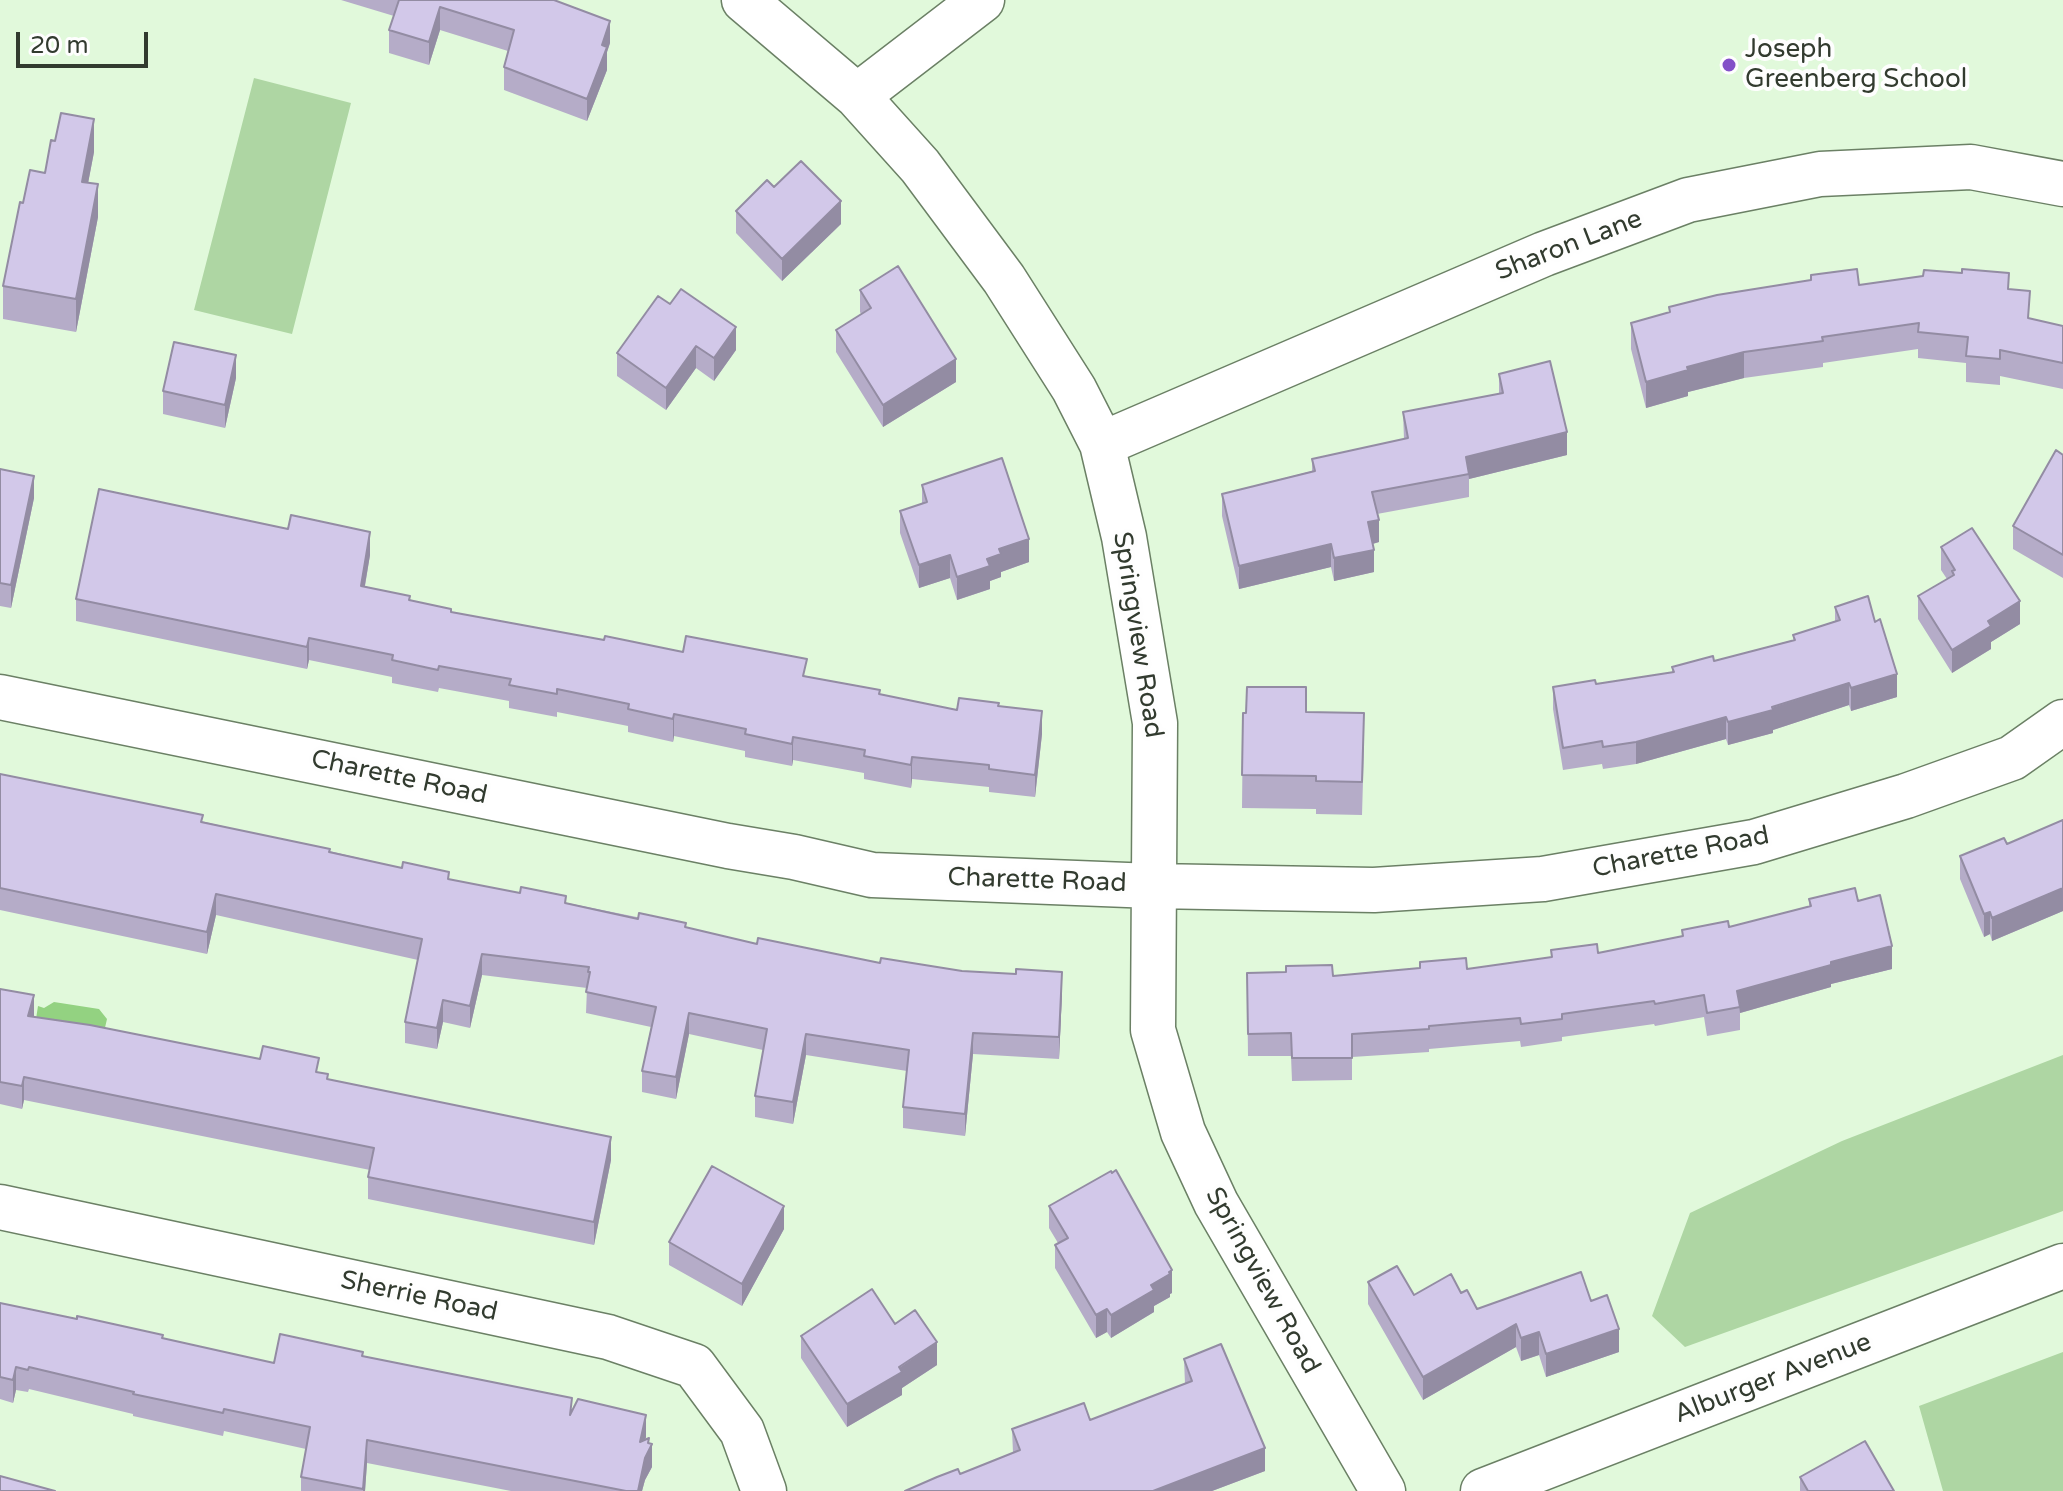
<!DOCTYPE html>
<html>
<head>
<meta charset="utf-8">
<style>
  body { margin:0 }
  #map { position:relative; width:2063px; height:1491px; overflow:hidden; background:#e1f9db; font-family:"Varela Round",sans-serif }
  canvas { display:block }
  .scale { position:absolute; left:16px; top:32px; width:132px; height:36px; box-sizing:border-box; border:4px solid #323b2f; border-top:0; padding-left:10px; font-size:24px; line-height:28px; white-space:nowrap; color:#323b2f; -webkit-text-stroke:6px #fefefe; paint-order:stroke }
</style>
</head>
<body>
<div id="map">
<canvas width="2063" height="1491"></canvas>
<div class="scale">20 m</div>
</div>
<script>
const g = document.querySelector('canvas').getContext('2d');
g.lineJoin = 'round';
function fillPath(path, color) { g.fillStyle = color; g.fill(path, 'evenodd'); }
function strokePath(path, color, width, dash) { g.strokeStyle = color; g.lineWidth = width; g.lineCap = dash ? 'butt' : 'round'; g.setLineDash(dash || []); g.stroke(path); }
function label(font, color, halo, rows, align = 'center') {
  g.font = font + ' "Varela Round",sans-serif'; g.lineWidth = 8; g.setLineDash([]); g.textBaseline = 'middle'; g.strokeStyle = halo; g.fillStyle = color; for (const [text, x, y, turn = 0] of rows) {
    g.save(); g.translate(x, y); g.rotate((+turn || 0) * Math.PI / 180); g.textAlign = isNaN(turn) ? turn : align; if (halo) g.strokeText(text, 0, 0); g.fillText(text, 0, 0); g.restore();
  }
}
const green = new Path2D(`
  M254 78 351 103 292 334 194 310Z
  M2063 1055V1211L1685 1347 1652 1316 1690 1213 1842 1141Z
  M2063 1352V1491H1943L1919 1406Z`);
const water = new Path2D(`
  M54 1002 99 1009 107 1019 104 1032 36 1019 38 1006 44 1008Z`);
const minor = new Path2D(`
  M744 0 857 96 920 166 1004 279 1074 389 1102 444 1124 537 1155 723 1153 1030 1183 1132 1216 1203 1383 1491
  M857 96 982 0
  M1102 444 1544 254 1688 200 1820 174 1971 167 2063 184
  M0 697 728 846 794 857 872 875 1153 886 1374 890 1543 879 1754 842 1906 796 2012 758 2063 722
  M0 1207 608 1337 694 1366 742 1431 764 1491
  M1483 1491 2063 1266`);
const wall = new Path2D(`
  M341 0H554L610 43 607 52V70L587 121 504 90V67L508 51 440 30 429 65 389 53V30L394 16Z
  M94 152 88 183 98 217 76 332 3 319V286L23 203 45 173Z
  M774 187 841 224 782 281 736 233V211Z
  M1811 275 1859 285 2009 289 2030 319 2063 326V389L2000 376V385L1966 382V363L1918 358V349L1823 363V367L1744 378 1688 392V396L1646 408 1631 349V323L1669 312V307L1811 280Z
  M860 290 956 382 883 427 836 352V330L861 314 860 312Z
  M658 296 736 350 714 381 696 368 666 410 617 376V353Z
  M1499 374 1567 455 1469 479V497L1377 514 1379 542 1373 544 1374 572 1334 581 1331 567 1239 589 1222 516V494L1312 471V459L1404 439 1403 412 1499 394Z
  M236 378 225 428 163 414V391Z
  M2063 455V578L2013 549V526Z
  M0 469 34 498 11 608 0 606Z
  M922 485 1029 562 1001 572V577L990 581V589L957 600 950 578 919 588 900 533V511L922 504Z
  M1941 547 2020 624 1991 642V649L1952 673 1918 619V596L1947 579 1941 570Z
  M370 555 365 586 451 612 604 640 683 652 807 676 880 695 957 710 999 706 1042 734 1035 797 989 792V787L912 779 911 788 864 779V773L793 760 792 766 745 757V751L674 736 673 742 628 732V726L557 712V717L509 708V701L439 688 438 692 392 683V677L309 660 307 669 76 621V599Z
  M1835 607 1897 697 1851 711 1849 705 1773 730V733L1728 745 1726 739 1636 764 1603 769 1602 764 1563 770 1553 709V687L1596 684 1672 673V667L1714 661 1793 640V635L1835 621Z
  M1306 712 1364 746 1362 815 1316 814V809L1242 808 1243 713Z
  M0 774 449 879 686 927 757 944 1062 993 1059 1059 973 1054 965 1136 903 1128V1107L907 1071 806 1055 793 1124 755 1117V1096L763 1050 689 1034 676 1099 642 1092V1071L651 1027 586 1013 587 988 482 975 470 1028 443 1022 437 1049 405 1043V1022L418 960 216 915 207 954 0 910Z
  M2063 820V911L1992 941 1990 934 1984 937 1960 879V856L2007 844Z
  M1809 899 1858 901 1892 969 1831 984V987L1740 1013V1030L1707 1036 1704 1017 1655 1026 1654 1024 1562 1037V1041L1521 1047 1520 1041 1429 1049V1052L1352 1057V1080L1292 1081 1291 1056H1248L1247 973 1333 976 1467 969 1551 957V950L1598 953 1682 936V930L1729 927 1809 907Z
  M0 989 34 1017 319 1072 328 1079 611 1160 594 1245 368 1199V1177L370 1170 24 1100 22 1109 0 1104Z
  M1049 1206 1172 1293 1170 1294V1297L1154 1306V1312L1111 1338 1107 1332 1096 1338 1055 1268V1245L1058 1243 1049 1228Z
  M784 1229 742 1306 669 1265V1242Z
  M1368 1282 1414 1295 1477 1309 1591 1301 1619 1352 1546 1377 1539 1355 1521 1361 1516 1347 1423 1400 1368 1304Z
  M0 1303 274 1363 363 1356 572 1409 646 1437 645 1439 649 1443 652 1467 645 1480 642 1491H511L367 1463 365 1491H301V1477L306 1449 224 1431 223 1436 133 1416V1414L29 1389 28 1392 16 1390 13 1403 0 1399Z
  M895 1324 937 1365 902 1388V1395L847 1427 801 1358V1336Z
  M1184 1359 1265 1471 1212 1491H905L960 1474 1013 1453 1012 1429 1090 1420 1185 1384Z
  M1800 1477 1808 1491H1800Z`);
const shadedWall = new Path2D(`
  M440 7V30L429 65V42Z
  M610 21V43L607 52V70L587 121V99L602 45Z
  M94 119V152L82 215V182Z
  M98 184V217L76 332V299Z
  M841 201V224L782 281V259Z
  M736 327V350L714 381V358Z
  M696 346V368L666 410V388Z
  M1744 352V378L1688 392V396L1646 408V382L1687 367Z
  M236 355V378L225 428V405Z
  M956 359V382L883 427V405Z
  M1567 432V455L1469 479 1466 457Z
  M34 476V498L11 608V585Z
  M1379 520V542L1368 545V522Z
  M370 532V555L361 608V586Z
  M1029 539V562L1001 572V577L990 581V589L957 600V577L987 559 999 549Z
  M1331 544V567L1239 589V566Z
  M1374 550V572L1334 581V558Z
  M950 555V578L919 588V565Z
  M2020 601V624L1991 642V649L1952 673V650L1988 621Z
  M309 638V660L307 669V647Z
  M1897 674V697L1851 711V688Z
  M1849 683V705L1773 730V733L1728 745V722Z
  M1042 711V734L1035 797V775Z
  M674 714V736L673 742V719Z
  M1726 717V739L1636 764V742Z
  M793 737V760L792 766V744Z
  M912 757V779L911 788V765Z
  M2063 888V911L1992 941V918Z
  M216 894V915L207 954V932Z
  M1990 912V934L1984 937V914Z
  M1892 946V969L1831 984V987L1740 1013 1737 991 1831 962Z
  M482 954V975L470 1028V1006Z
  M1062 972V993L1059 1059V1037Z
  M34 995V1018L28 1016Z
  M443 1000V1022L437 1049V1028Z
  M689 1013V1034L676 1099V1077Z
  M973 1033V1054L965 1136V1114Z
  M806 1034V1055L793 1124V1102Z
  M24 1077V1100L22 1109V1086Z
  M611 1137V1160L594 1245V1222Z
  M784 1206V1229L742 1306V1284Z
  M1172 1270V1293L1170 1294V1297L1154 1306V1312L1111 1338V1315Z
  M1107 1309V1332L1096 1338V1315Z
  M1516 1324V1347L1423 1400V1377Z
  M1619 1329V1352L1546 1377V1354Z
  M1539 1332V1355L1521 1361V1338Z
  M937 1342V1365L902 1388V1395L847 1427V1404Z
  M16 1367V1390L13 1403V1380Z
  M646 1415V1437L640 1464V1442Z
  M649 1438V1451L652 1444V1467L645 1480 642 1491H638Z
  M367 1440V1463L365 1491H363Z
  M1265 1448V1471L1212 1491H1153Z`);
const building = new Path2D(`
  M399 0H554L610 21 602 45 607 47 587 99 504 67 514 30 440 7 429 42 389 30Z
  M61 113 94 119 82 182 98 184 76 299 3 286 20 202 23 203 30 170 45 173 51 140 55 141Z
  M801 161 841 201 782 259 736 211 767 180 774 187Z
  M898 266 956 359 883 405 836 330 871 308 860 290Z
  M1857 269 1859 285 1923 276 1924 270 1962 273V269L2009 273 2008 289 2030 291 2028 318 2063 326V363L2000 350V359L1966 356 1968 337 1918 332 1919 323 1822 337 1823 341 1744 352 1687 367 1688 370 1646 382 1631 323 1670 312 1669 307 1717 295 1811 280V275Z
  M681 289 736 327 714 358 696 346 666 388 617 353 658 296 670 304Z
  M174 342 236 355 225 405 163 391Z
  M1550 361 1567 432 1466 457 1469 474 1372 492 1379 520 1368 522 1374 550 1334 558 1331 544 1239 566 1222 494 1315 471 1312 459 1408 438 1403 412 1503 393 1499 374Z
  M2056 450 2063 455V555L2013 526Z
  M1002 458 1029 539 999 549 1001 554 987 559 990 566 957 577 950 555 919 565 900 511 927 502 922 485Z
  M0 469 34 476 11 585 0 583Z
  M99 489 288 529 291 515 370 532 361 586 410 596 409 600 451 609V612L604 640 605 636 683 652 686 636 807 659 803 676 880 690 879 694 957 710 959 698 999 703 998 706 1042 711 1035 775 989 769V765L912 757 911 765 864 756 865 750 793 737 792 744 745 734 746 729 674 714 673 719 628 709 629 704 557 689V694L509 685 511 679 439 666 438 670 392 660 393 655 309 638 307 647 76 599Z
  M1972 528 2020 601 1988 621 1991 626 1952 650 1918 596 1954 575 1952 571 1955 570 1941 547Z
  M1868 596 1875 622 1880 619 1897 674 1851 688 1849 683 1772 707 1773 710 1728 722 1726 717 1636 742 1603 747 1602 741 1563 748 1553 687 1595 680 1596 684 1674 672 1672 667 1713 656 1714 661 1795 640 1793 635 1840 620 1835 607Z
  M1247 687H1306V712L1364 713 1362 782 1316 781V776L1242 775 1243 713H1246Z
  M0 774 203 815 201 822 330 849 329 852 402 868 403 862 449 872 448 879 520 893 521 887 566 896 565 903 638 919 639 913 686 923 685 927 757 944 758 938 880 963 881 958 962 971 1016 974V969L1062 972 1059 1037 973 1033 965 1114 903 1107 909 1050 806 1034 793 1102 755 1096 767 1029 689 1013 676 1077 642 1071 656 1007 586 992 590 972H588L589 967 482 954 470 1006 443 1000 437 1028 405 1022 422 939 216 894 207 932 0 888Z
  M2063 820V888L1992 918 1990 912 1984 914 1960 856 2004 838 2007 844Z
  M1855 888 1858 901 1880 895 1892 946 1831 962V965L1737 991 1740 1007 1707 1013 1704 995 1655 1004 1654 1001 1562 1014V1019L1521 1024 1520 1018 1429 1026V1029L1352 1034V1058H1292L1291 1033 1248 1034 1247 973 1286 972V966L1332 965 1333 976 1420 968V962L1466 958 1467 969 1552 957 1551 950 1597 944 1598 953 1683 936 1682 930 1728 921 1729 927 1811 906 1809 899Z
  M0 989 34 995 28 1016 90 1025 260 1059 263 1046 319 1058 316 1072 328 1074 327 1079 611 1137 594 1222 368 1177 374 1148 24 1077 22 1086 0 1082Z
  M712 1166 784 1206 742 1284 669 1242Z
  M1116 1170 1172 1270 1169 1272 1170 1274 1151 1285 1154 1290 1111 1315 1107 1309 1096 1315 1055 1245 1068 1238 1049 1206 1111 1171 1112 1173Z
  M1397 1266 1414 1295 1451 1274 1461 1293 1467 1290 1477 1309 1581 1272 1591 1301 1607 1295 1619 1329 1546 1354 1539 1332 1521 1338 1516 1324 1423 1377 1368 1282Z
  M872 1289 895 1324 915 1310 937 1342 899 1367 902 1372 847 1404 801 1336Z
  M0 1303 77 1319V1316L163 1335 162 1338 274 1363 280 1334 363 1352 362 1356 572 1398 570 1415 578 1399 646 1415 640 1442 649 1438 648 1443 652 1444 645 1458 638 1491H626L367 1440 363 1489 301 1477 310 1427 224 1409 223 1413 133 1394 134 1392 29 1367 28 1370 16 1367 13 1380 0 1377Z
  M1221 1344 1265 1448 1153 1491H905L937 1477 958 1469 960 1474 1020 1450 1012 1429 1084 1403 1090 1420 1192 1381 1184 1359Z
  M1865 1441 1894 1491H1808L1800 1477Z
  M0 1476 55 1491H0Z`);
const markers = [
  [1729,65,8,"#8350c8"]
];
const poiNames = [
  ["Joseph",1745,50],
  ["Greenberg School",1745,80]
];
const streetNames = [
  ["Sharon Lane",1569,246,-21],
  ["Springview Road",1137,635,81],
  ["Charette Road",399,778,12],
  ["Charette Road",1681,853,-11],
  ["Charette Road",1037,881,2],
  ["Springview Road",1262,1281,61],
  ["Sherrie Road",419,1297,12],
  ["Alburger Avenue",1773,1379,-21]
];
fillPath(green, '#aed6a3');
fillPath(water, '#93d281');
strokePath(minor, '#6b8065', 47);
strokePath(minor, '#fff', 44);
fillPath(wall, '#b5acc8');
fillPath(shadedWall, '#938ca3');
fillPath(building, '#d2c8e9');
strokePath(building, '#938ca3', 2);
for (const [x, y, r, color] of markers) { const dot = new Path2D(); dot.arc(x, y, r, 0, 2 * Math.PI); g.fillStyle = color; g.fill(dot); strokePath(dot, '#fefefe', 3); }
label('26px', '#323b2f', '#fefefe', poiNames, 'left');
label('26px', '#323b2f', '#fefefe', streetNames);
</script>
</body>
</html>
